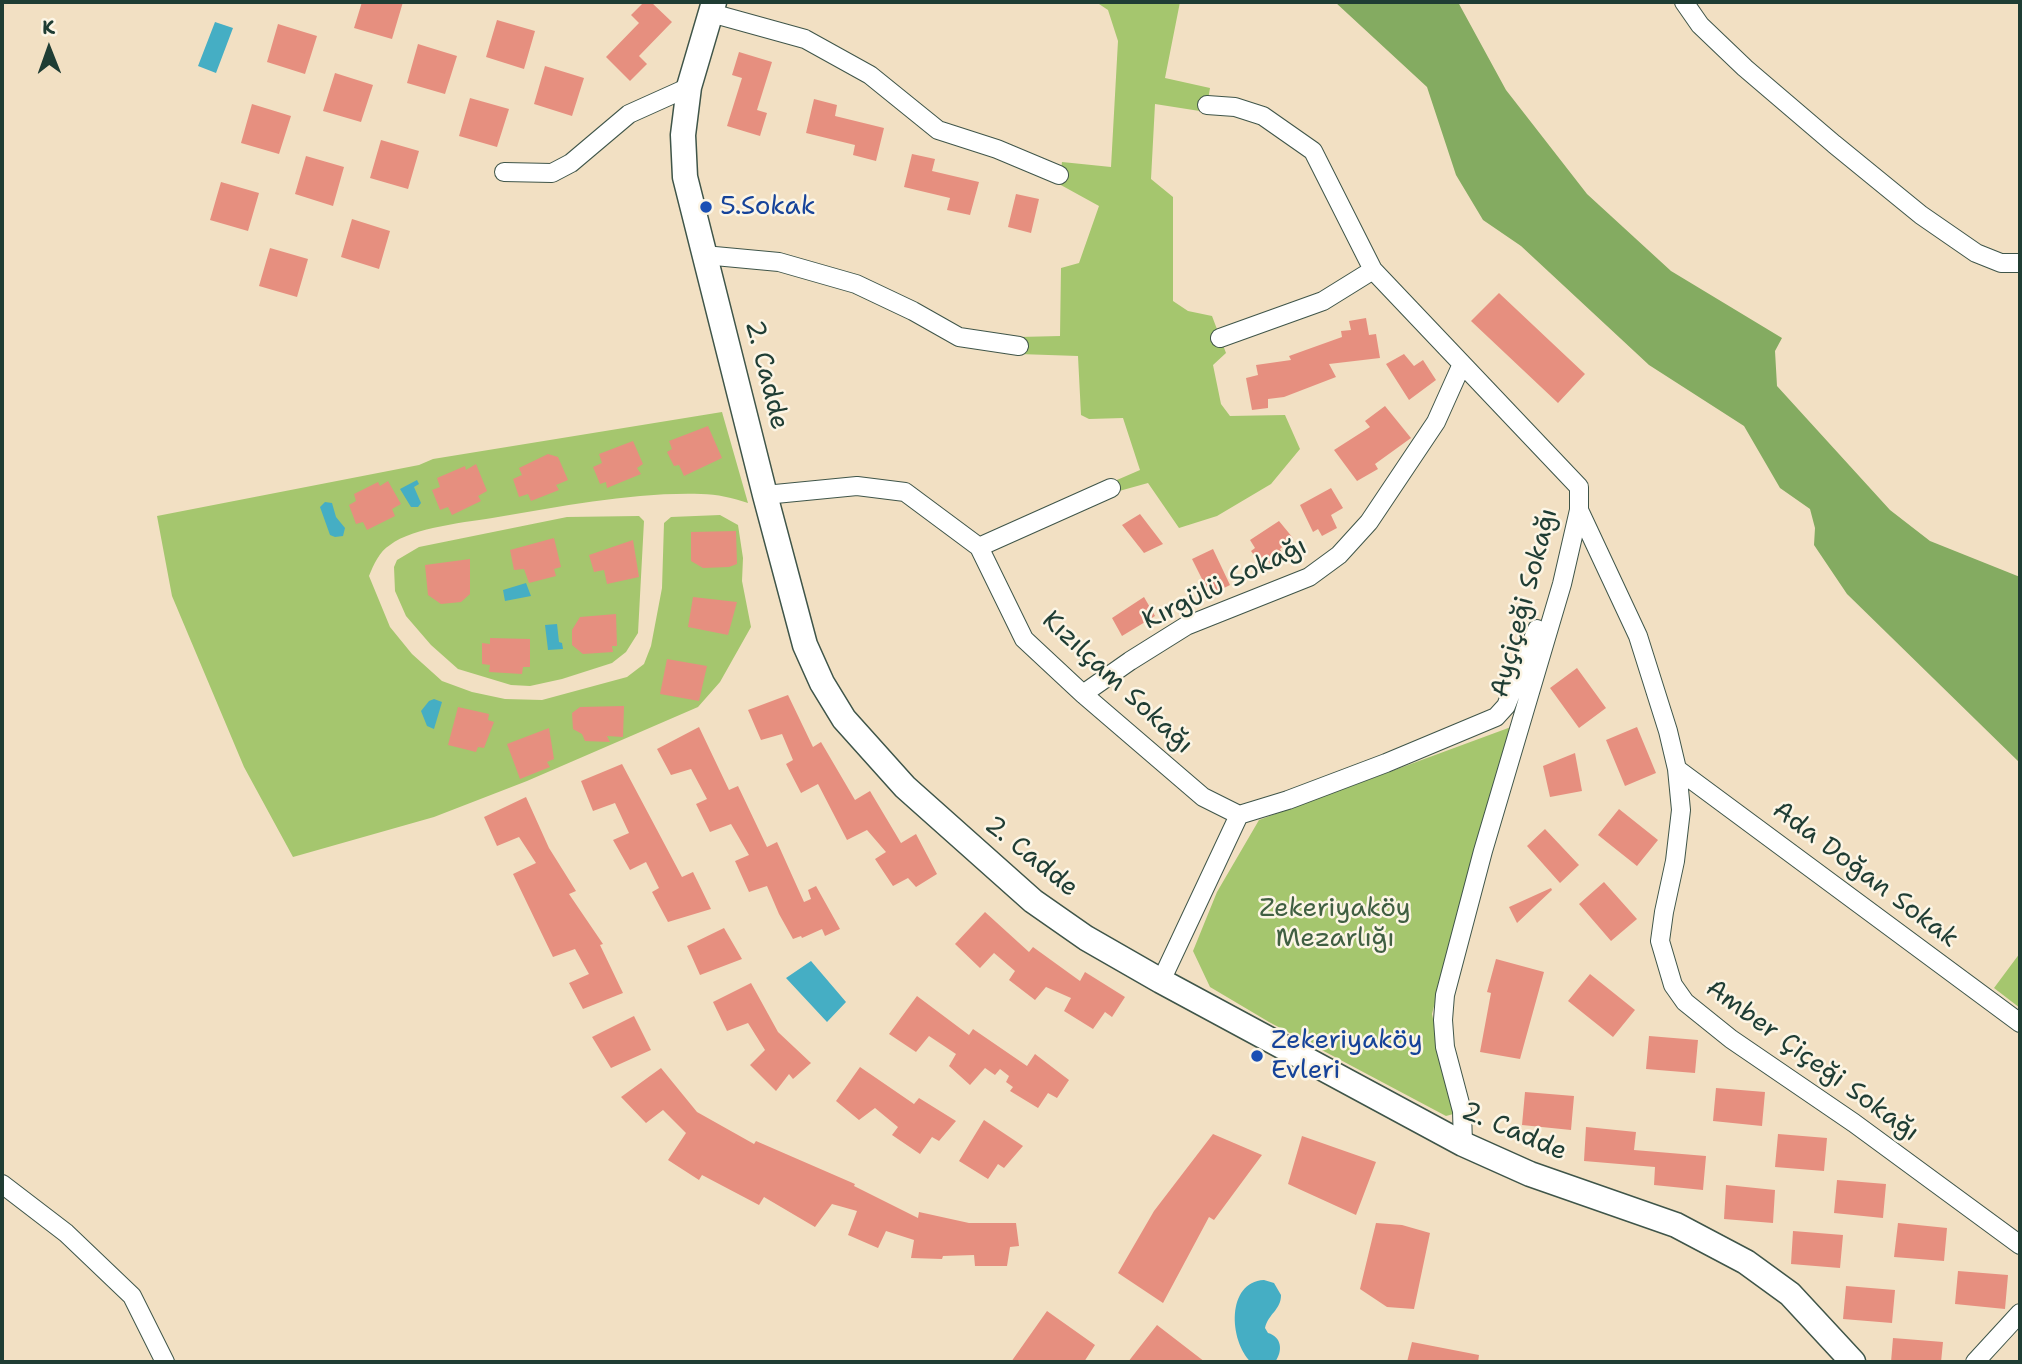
<!DOCTYPE html>
<html>
<head>
<meta charset="utf-8">
<style>
  body { margin:0 }
  #map { position:relative; width:2022px; height:1364px; overflow:hidden; background:#f2e0c3; font-family:"Shantell Sans",sans-serif }
  canvas { display:block }
  .frame { position:absolute; inset:0; border:4px solid #1f3d34; pointer-events:none }
  .north { position:absolute; left:14px; top:14px; width:70px; height:70px; -webkit-text-stroke:5px #fcf5e5; paint-order:stroke; rotate:359deg; font-size:19px; font-weight:700; line-height:28px; text-align:center; color:#1f3d34 }
  .north::after { content:''; display:block; margin:auto; width:24px; height:32px; background:#1f3d34; clip-path:polygon(50% 0,100% 100%,50% 72%,0 100%) }
</style>
</head>
<body>
<div id="map">
<canvas width="2022" height="1364"></canvas>
<div class="frame"></div>
<div class="north">K</div>
</div>
<script>
const g = document.querySelector('canvas').getContext('2d');
g.lineJoin = 'round';
function fillPath(path, color) { g.fillStyle = color; g.fill(path, 'evenodd'); }
function strokePath(path, color, width, dash) { g.strokeStyle = color; g.lineWidth = width; g.lineCap = dash ? 'butt' : 'round'; g.setLineDash(dash || []); g.stroke(path); }
function label(font, color, halo, rows, align = 'center') {
  g.font = font + ' "Shantell Sans",sans-serif'; g.lineWidth = 5; g.setLineDash([]); g.textBaseline = 'middle'; g.strokeStyle = halo; g.fillStyle = color; for (const [text, x, y, turn = 0] of rows) {
    g.save(); g.translate(x, y); g.rotate((+turn || 0) * Math.PI / 180); g.textAlign = isNaN(turn) ? turn : align; if (halo) g.strokeText(text, 0, 0); g.fillText(text, 0, 0); g.restore();
  }
}
const green = new Path2D(`
  M1096 2H1180L1165 78 1210 88 1206 112 1155 104 1151 179 1173 197V301L1188 311 1212 316 1226 353 1213 365 1221 404 1230 416 1285 415 1300 449 1271 484 1217 516 1179 528 1148 483 1112 493 1110 483 1140 470 1123 418 1089 419 1081 415 1078 356 1019 354V337L1060 336 1061 268 1079 263 1099 206 1059 184 1062 162 1111 167 1118 41 1108 10Z
  M722 412 748 503C733 498 717 494 701 494 633 492 565 506 498 517 469 522 413 527 390 545 379 552 374 564 369 576L390 627 412 654 442 681 472 692 505 699 542 700 627 677 644 664 651 646 662 588 664 523 671 517 720 515 738 525 743 558 742 581 751 627 720 682 698 707 527 781 434 817 293 857 244 767 172 596 157 516 419 465 433 459Z
  M639 516 644 521 638 633 626 652 612 663 562 679 530 686 511 685 458 669 431 645 406 616 395 591 394 567 397 560 419 547 567 517Z
  M1511 727 1461 901 1432 1014 1443 1067 1457 1113 1446 1116 1269 1022 1210 987 1193 951 1217 892 1259 820Z
  M2020 953V1008L1994 988Z`);
const forest = new Path2D(`
  M1335 2H1458L1506 90 1587 194 1671 271 1782 338 1775 351 1777 386 1890 510 1930 541 2020 577V763L1847 594 1814 545 1815 528 1810 509 1780 488 1744 426 1649 365 1521 246 1483 220 1456 175 1427 87Z`);
const water = new Path2D(`
  M215 22 233 28 216 73 198 66Z
  M417 480 419 484 414 487 421 503 418 507H411L400 489Z
  M325 502 332 503 336 517 345 528 343 536 335 537 330 535 320 507Z
  M526 583 531 596 505 601 503 590Z
  M557 624 559 642 562 643 563 649 548 650 545 625Z
  M434 699 442 702 434 729 427 726 421 711 429 701Z
  M811 961 846 1002 827 1022 786 978Z
  M1264 1280 1274 1283 1281 1295C1281 1310 1268 1314 1265 1328L1268 1333C1282 1337 1283 1351 1275 1362H1251C1229 1341 1226 1282 1264 1280Z`);
const building = new Path2D(`
  M362 2H403L392 39 354 28Z
  M644 2H651L672 22 639 56 647 64 630 81 606 57 639 23 631 15Z
  M497 20 535 31 524 69 486 57Z
  M278 24 317 36 305 74 267 62Z
  M418 44 457 56 445 94 407 83Z
  M739 52 772 62 757 110 767 113 760 136 727 126 742 78 732 75Z
  M545 66 584 78 572 116 534 104Z
  M335 73 373 85 361 122 323 111Z
  M470 98 509 109 497 147 459 136Z
  M814 99 837 105 835 116 884 128 876 161 853 155 855 145 806 133Z
  M252 104 291 116 279 154 241 143Z
  M381 140 419 151 408 189 370 178Z
  M912 154 935 159 932 171 979 182 970 215 947 210 950 198 904 187Z
  M306 156 344 167 333 206 295 194Z
  M221 182 259 193 248 231 210 220Z
  M1016 194 1039 199 1031 233 1008 227Z
  M352 219 390 231 379 269 341 257Z
  M270 248 308 259 297 297 259 286Z
  M1499 293 1585 374 1558 403 1471 321Z
  M1366 318 1369 335 1376 334 1380 358 1329 364 1336 377 1284 397 1268 399V408L1252 410 1246 378 1258 375 1256 365 1291 360 1289 356 1342 337 1341 331 1351 330 1349 321Z
  M1404 354 1414 366 1423 360 1436 380 1409 400 1386 364Z
  M1385 406 1411 438 1375 464 1378 469 1357 481 1334 450 1370 427 1365 421Z
  M708 426 722 458 684 476 679 465 674 466 667 452 672 449 669 441Z
  M633 441 643 464 637 468 641 474 607 488 606 482 600 484 593 467 602 463 599 454Z
  M548 454 558 457 568 480 556 485 559 490 531 501 528 494 519 497 513 479 522 475 519 468Z
  M476 464 487 491 478 496 481 501 452 515 448 507 440 510 432 490 440 487 437 478 465 466 466 470Z
  M388 481 401 504 392 509 395 516 367 530 363 522 356 524 349 505 356 501 354 494 378 482 380 486Z
  M1331 488 1343 508 1331 515 1337 528 1322 536 1318 529 1313 532 1300 505Z
  M1140 514 1163 544 1144 553 1122 525Z
  M1279 521 1293 538 1280 549 1285 558 1273 568 1268 561 1261 565 1251 551 1255 548 1250 540Z
  M736 531 737 564 729 567 703 568 691 561V532Z
  M554 538 561 567 554 569 556 576 529 583 524 569 514 570 510 550Z
  M633 540 639 577 607 584 604 570 594 572 589 555Z
  M1213 549 1230 585 1210 595 1192 559Z
  M470 559V594L461 602 441 604 428 595 425 565Z
  M693 597 737 602 728 635 688 627Z
  M1144 597 1155 616 1122 636 1112 618Z
  M616 614 617 646H612L613 652 583 654 572 645V630L580 617Z
  M490 638 530 639V667H523L522 674 489 672 490 665 482 664V643L490 644Z
  M667 659 707 666 699 701 660 694Z
  M1577 668 1606 708 1579 728 1550 688Z
  M788 695 813 747 821 742 855 800 870 791 901 843 916 834 937 874 916 887 908 878 893 886 875 859 886 852 867 830 847 840 818 784 801 793 786 764 793 760 782 734 761 740 748 710Z
  M624 706 623 737 607 736 610 742 585 741 582 734 573 729 572 713 580 707Z
  M458 707 489 714 488 720 494 722 484 748 478 747 476 752 448 745Z
  M699 727 729 790 738 786 767 847 777 842 804 902 811 899 808 890 816 886 840 929 825 936 822 929 802 938 801 936 793 939 779 914 767 886 749 892 735 861 749 855 731 824 710 832 696 804 707 799 691 769 671 775 657 749Z
  M1637 727 1656 773 1625 786 1606 740Z
  M549 728 554 759 547 762 550 767 520 779 507 744Z
  M1575 753 1582 791 1550 797 1543 766Z
  M622 764 682 877 693 872 711 909 668 922 652 892 659 888 646 862 630 870 613 840 629 833 615 803 593 811 581 781Z
  M526 797 549 848 576 891 569 894 603 944 600 945 623 993 583 1009 569 983 589 974 575 949 553 957 513 874 536 863 519 837 497 846 484 817Z
  M1619 809 1658 840 1637 866 1598 835Z
  M1545 829 1579 865 1560 883 1527 846Z
  M1604 882 1637 919 1611 941 1579 904Z
  M1551 888 1552 890 1517 923 1509 907Z
  M985 912 1029 952 1033 947 1080 981 1085 972 1125 997 1112 1017 1105 1012 1093 1029 1064 1011 1071 998 1046 987 1035 1000 1009 980 1015 971 994 953 980 968 955 944Z
  M724 928 742 959 700 975 687 946Z
  M1496 959 1544 972 1520 1059 1480 1052 1491 993 1487 992Z
  M1590 974 1635 1010 1613 1037 1568 1001Z
  M751 983 778 1032 811 1063 793 1079 789 1074 776 1091 750 1065 765 1050 748 1023 727 1031 713 1002Z
  M917 996 969 1035 973 1029 1027 1066 1035 1054 1069 1080 1057 1098 1048 1093 1038 1108 1010 1091 1013 1087 1006 1082 1009 1076 1000 1069 995 1075 985 1068 970 1085 949 1066 956 1054 929 1036 916 1052 889 1034Z
  M634 1016 651 1050 611 1068 592 1037Z
  M1649 1036 1698 1040 1695 1073 1646 1069Z
  M860 1067 914 1104 919 1098 956 1121 939 1141 932 1137 920 1154 892 1135 898 1127 875 1108 859 1120 836 1101Z
  M661 1068 697 1112 754 1144 756 1141 855 1184 854 1186 918 1218 919 1212 969 1223H1016L1019 1246 1010 1247 1007 1266H975L974 1255 943 1256 942 1259 911 1258 914 1240 886 1231 878 1248 848 1235 857 1211 832 1204 815 1227 764 1197 759 1205 702 1175 699 1180 668 1160 686 1133 663 1110 646 1123 621 1097Z
  M1716 1088 1765 1092 1762 1126 1713 1121Z
  M1525 1092 1574 1096 1571 1130 1522 1125Z
  M984 1120 1023 1146 1004 1168 998 1164 988 1179 959 1161Z
  M1586 1127 1636 1132 1634 1150 1706 1156 1703 1190 1654 1185 1655 1167 1584 1161Z
  M1213 1134 1262 1155 1214 1220 1209 1217 1163 1303 1118 1273 1154 1211Z
  M1778 1134 1827 1138 1824 1171 1775 1167Z
  M1302 1136 1376 1162 1356 1215 1288 1184Z
  M1837 1180 1886 1184 1883 1218 1834 1213Z
  M1726 1185 1775 1190 1773 1223 1724 1219Z
  M1376 1223 1402 1225 1430 1233 1414 1309 1387 1307 1360 1289Z
  M1898 1223 1947 1228 1944 1261 1894 1257Z
  M1793 1231 1843 1235 1840 1268 1791 1264Z
  M1958 1271 2008 1275 2005 1309 1955 1304Z
  M1846 1286 1895 1290 1892 1323 1843 1319Z
  M1047 1311 1095 1345 1084 1362H1011Z
  M1157 1325 1205 1362H1128Z
  M1893 1338 1943 1342 1941 1362H1891Z
  M1412 1342 1479 1355 1478 1362H1407Z`);
const street = new Path2D(`
  M1684 2 1700 25 1745 68 1834 144 1921 215 1976 253 2001 263H2020
  M711 13 805 39 870 75 938 130 997 149 1059 175
  M1207 105 1235 107 1263 116 1313 151 1373 270 1579 487V510L1562 584 1483 851 1445 995 1443 1020 1445 1047 1462 1111 1463 1144
  M504 172 552 173 571 163 629 114 689 87
  M704 255 779 262 856 284 913 311 959 337 1019 346
  M1220 338 1323 301 1373 270
  M765 495 857 486 905 492 979 547 1024 639 1083 694 1203 797 1239 815
  M1579 510 1638 636 1668 731 1677 769 1681 810 1675 861 1664 912 1660 941 1673 985 1685 1002 1731 1039 1854 1123 2020 1245
  M979 547 1111 488
  M1083 694 1130 661 1186 626 1309 577 1339 555 1369 522 1436 422 1462 364
  M1677 769 2020 1023
  M1161 981 1239 815 1288 800 1386 763 1496 717 1506 706 1537 629
  M2 1184 66 1233 132 1296 165 1362
  M1975 1362 2020 1313`);
const secondary = new Path2D(`
  M714 2 689 87 683 135 685 177 765 495 805 645 822 683 844 719 905 787 1033 901 1086 938 1161 981 1463 1144 1530 1174 1676 1225 1746 1262 1790 1294 1853 1362`);
const markers = [
  [706,207,7,"#1a4fb4"],
  [1257,1056,7,"#1a4fb4"]
];
const transitNames = [
  ["5.Sokak",720,207],
  ["Zekeriyaköy",1271,1041],
  ["Evleri",1271,1071]
];
const streetNames = [
  ["2. Cadde",766,375,76],
  ["Kırgülü Sokağı",1225,584,-26],
  ["Ayçiçeği Sokağı",1525,603,-75],
  ["Kızılçam Sokağı",1117,683,43],
  ["2. Cadde",1031,857,39],
  ["Ada Doğan Sokak",1865,875,37],
  ["Amber Çiçeği Sokağı",1812,1061,36],
  ["2. Cadde",1514,1132,23]
];
const parkNames = [
  ["Zekeriyaköy",1335,909],
  ["Mezarlığı",1335,939]
];
fillPath(green, '#a5c66e');
fillPath(forest, '#84ab61');
fillPath(water, '#45aec4');
fillPath(building, '#e68f7f');
strokePath(street, '#3f5549', 20);
strokePath(secondary, '#3f5549', 27);
strokePath(street, '#fff', 18);
strokePath(secondary, '#fff', 24);
for (const [x, y, r, color] of markers) { const dot = new Path2D(); dot.arc(x, y, r, 0, 2 * Math.PI); g.fillStyle = color; g.fill(dot); strokePath(dot, '#fcf5e5', 2.5); }
label('26px', '#164399', '#fcf5e5', transitNames, 'left');
label('26px', '#1f3d34', '#fcf5e5', streetNames);
label('26px', '#405f42', '#fcf5e5', parkNames);
</script>
</body>
</html>
